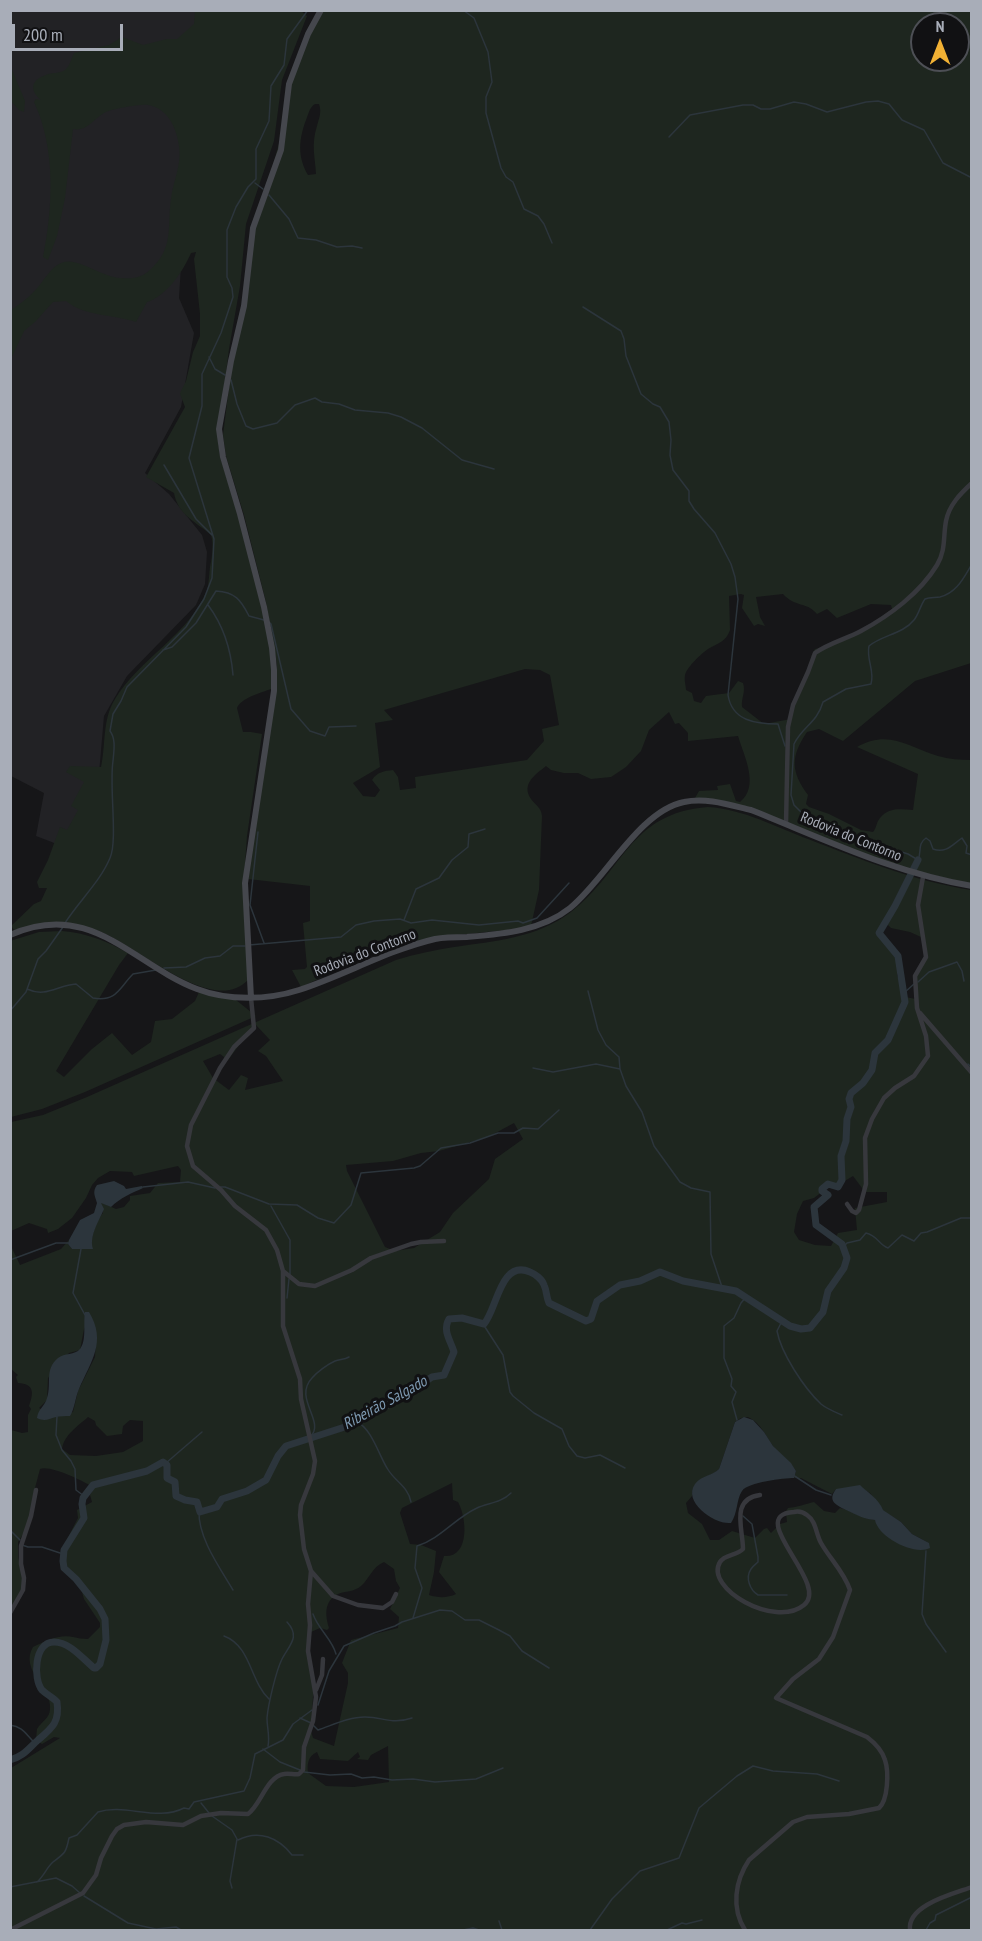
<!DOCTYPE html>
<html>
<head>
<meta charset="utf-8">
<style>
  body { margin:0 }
  #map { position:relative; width:982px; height:1941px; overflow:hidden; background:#161618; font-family:"PT Sans Narrow",sans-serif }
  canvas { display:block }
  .frame { position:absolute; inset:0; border:12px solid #a8adb8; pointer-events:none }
  .north { position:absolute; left:910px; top:12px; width:60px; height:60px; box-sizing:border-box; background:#111113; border:2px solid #4d4f55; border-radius:50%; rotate:0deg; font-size:16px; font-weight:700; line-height:24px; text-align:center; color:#a8adb8 }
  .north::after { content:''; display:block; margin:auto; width:21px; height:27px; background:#f2b134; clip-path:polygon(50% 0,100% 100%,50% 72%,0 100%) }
  .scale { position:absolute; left:12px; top:24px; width:111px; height:27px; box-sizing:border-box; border:3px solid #a8adb8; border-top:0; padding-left:8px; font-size:18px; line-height:21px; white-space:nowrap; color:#a8adb8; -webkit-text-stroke:4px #111113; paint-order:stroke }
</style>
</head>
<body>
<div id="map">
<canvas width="982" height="1941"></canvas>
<div class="frame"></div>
<div class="north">N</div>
<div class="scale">200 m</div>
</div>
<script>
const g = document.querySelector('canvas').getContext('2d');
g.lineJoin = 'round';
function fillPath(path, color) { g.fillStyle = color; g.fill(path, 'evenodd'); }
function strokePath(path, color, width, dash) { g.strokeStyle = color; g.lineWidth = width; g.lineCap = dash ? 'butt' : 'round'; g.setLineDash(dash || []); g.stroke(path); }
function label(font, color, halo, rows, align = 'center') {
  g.font = font + ' "PT Sans Narrow",sans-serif'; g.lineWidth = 6; g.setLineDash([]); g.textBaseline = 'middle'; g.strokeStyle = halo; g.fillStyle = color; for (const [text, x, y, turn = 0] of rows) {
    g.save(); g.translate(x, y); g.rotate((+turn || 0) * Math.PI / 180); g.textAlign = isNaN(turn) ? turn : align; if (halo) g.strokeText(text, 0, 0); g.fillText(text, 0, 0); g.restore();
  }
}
const built = new Path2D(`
  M10 11H211L182 125 185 199 179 298 194 333 181 407 145 473 169 494 202 535 207 552 205 584 196 605 127 676 104 716 98 785 96 859 36 836 44 793 11 776Z`);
const green = new Path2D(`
  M195 11H301L307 16 282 80 274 141 246 224 240 286 229 349 218 438 220 456 242 528 271 645 273 674 271 689C260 693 241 698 237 708L243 732H251L262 734 247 836 244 878 248 980C212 1018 134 942 96 930 73 923 37 925 14 930L11 926 34 904 41 901 47 888H39L37 882 48 860 60 827 67 830 78 810 71 806 84 782 66 772 70 766 101 767C106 744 102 720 115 699 139 659 189 635 207 590 209 583 209 574 210 567 212 557 214 545 211 535 195 521 178 515 174 493L146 477 185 407 180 394 181 391 186 381 193 352 200 336V314L194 259 196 252 191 253C183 271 167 296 147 302L136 322C112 314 86 317 66 301L53 302 35 322 24 331 11 359 10 311C20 304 31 296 38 287 46 278 51 266 64 262 79 258 102 277 120 278 134 279 143 278 153 267 174 246 167 226 171 199 173 181 182 165 179 146 177 129 168 108 148 105 140 104 111 109 104 113 94 119 86 132 73 129L65 198 57 236 48 260 43 257C53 207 56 149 34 102L36 99 41 100C29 90 31 80 46 75 52 72 59 74 65 70 70 66 71 59 74 53L109 45 122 37 143 45 167 39H177L194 24Z
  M318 11H971V663L915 681 843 741 819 729 807 732C790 757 791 772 808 795L806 804 809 807 829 814 861 830 873 832C877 827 876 823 880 818 888 807 901 809 913 810L918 774 857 747C889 729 908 747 938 756 949 759 960 760 971 760V884L894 866 742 807 695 802V798L699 791 718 790 717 786 730 784 736 801 740 802C760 786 744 756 738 736L688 741V733L679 723 675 724 669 712 649 730 641 751 626 767 611 777 591 779 578 773H564L551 770 546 766C535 775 521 784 531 799 536 806 541 807 542 816L539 890 531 926 517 929C480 933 440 935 403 944 368 954 334 972 301 987L292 970 305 969 307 967 303 923 310 921V886L248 879 277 665 266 602 244 515 226 456 223 435 232 364 245 291 249 249 280 140 286 85 304 38ZM922 24H958V60H922ZM315 104H319C322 112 319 118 317 126 311 145 315 156 316 174L308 175C297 156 299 139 306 120 309 113 309 108 315 104ZM741 594 744 595 742 608 754 626 758 624 765 626 760 617 756 597 783 594C796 608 806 601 817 614L827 609 837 618 871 604 891 605 892 609 865 628 831 645 815 649C809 658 811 666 807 676 800 695 790 694 791 719L764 724 742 707C741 698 746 692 743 683L738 681 729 693 706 696 701 703 694 701 692 693 686 690C686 686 684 680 685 675 687 667 701 654 708 649 718 643 726 642 730 630L729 596ZM525 669 540 670 550 675 559 725 542 729 544 741 527 760 415 777 416 788 400 790 398 777 393 770C384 771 377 772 372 780L380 790 375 797 363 796 353 783 380 767 375 723 393 720 384 710Z
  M10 65 25 101 24 112 19 110 11 101Z
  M708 807C743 809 776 827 808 839 862 860 914 881 971 890V1930H11V1768L60 1738 54 1737 42 1744 36 1740 37 1729C41 1722 50 1718 50 1709 53 1690 19 1670 33 1647 46 1641 59 1634 73 1637 78 1638 82 1639 88 1639L100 1627V1623L84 1599 79 1582 66 1565 65 1555 62 1549 78 1518 77 1510 92 1502 90 1495 94 1488C84 1481 50 1465 40 1469L35 1488V1500L25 1531 18 1542V1557L23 1579 21 1595 11 1615V1430L22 1433 28 1432V1415L31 1409 29 1406C34 1392 34 1384 18 1383L16 1377 18 1375 11 1369V1246L20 1265 61 1249 69 1240 68 1244 72 1249 92 1248C90 1239 96 1220 103 1213L100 1202 116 1209 124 1207 130 1200V1196L150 1193 158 1183 180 1182 181 1170 178 1166 134 1176 132 1172 110 1171 98 1178 92 1185 86 1198 72 1218 58 1229 48 1233 47 1229 29 1223 11 1231V1122L43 1115 87 1097 396 960C416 954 434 950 454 947 495 941 537 938 571 912 624 871 629 813 708 807ZM886 923 891 928 910 932 921 937 925 956C913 974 914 978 916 999L905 997 897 975C906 958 884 947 877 934L881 924ZM255 1024 270 1040 258 1051 266 1056 283 1081 245 1090 248 1078 241 1075 229 1090 213 1078 203 1061 220 1054 228 1060ZM514 1123 523 1139 495 1159 489 1179 453 1213 440 1232 414 1248 395 1251 385 1247 347 1171 346 1165 393 1161 421 1153 439 1151 488 1137ZM853 1176 865 1192H887V1202L855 1208 857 1230 838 1233 831 1246 815 1245 799 1240 794 1232 797 1214 803 1201 814 1198 831 1185H838ZM92 1319 96 1338 95 1357 78 1391 73 1412 56 1417 39 1408 47 1400 48 1378 69 1353 80 1350 84 1329ZM88 1417 95 1421 96 1425 107 1436 122 1434 123 1426 130 1420 143 1421V1441L123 1452 96 1456 70 1455 62 1449C64 1435 78 1426 88 1417ZM748 1417C761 1423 765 1435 773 1446 780 1455 790 1460 796 1471L794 1478H801L832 1494 836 1489H863L870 1493 882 1510 901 1522 912 1534 929 1543 875 1520C862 1519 853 1511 840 1508L835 1513 824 1511 814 1502C805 1504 798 1507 788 1508L786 1511 787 1522 780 1524 771 1533 767 1528 764 1529 755 1538 732 1531 719 1540H710L702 1524 688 1513 686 1503 692 1496C692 1479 710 1478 719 1469L735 1422 741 1418ZM452 1483 453 1500 458 1502C467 1518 470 1558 444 1556L439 1572 456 1594C448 1598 438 1598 429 1595L434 1572 436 1551 421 1545 410 1544 400 1513 402 1508ZM384 1562 394 1569 396 1581 400 1588 390 1609 399 1617 398 1628 351 1640 342 1663 348 1673V1683L334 1746 313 1738 311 1731 314 1680 309 1645 311 1632 320 1628 327 1630 329 1628C325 1615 324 1601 338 1594 345 1591 354 1592 361 1586 370 1578 372 1567 384 1562ZM388 1746 389 1782 354 1787 326 1786 308 1773C307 1764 308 1756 317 1752L320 1759 348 1761 358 1752 360 1757 357 1759 368 1760 371 1755Z
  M62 931C86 933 107 941 128 953L119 965 56 1071 64 1077 92 1049 112 1033 132 1055 151 1042 155 1021 172 1019 195 1001 199 992 236 1000 256 1016 85 1092 42 1109 11 1117 10 941 39 932Z`);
const water = new Path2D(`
  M114 1181 124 1186 126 1189 142 1186 143 1188C132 1193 120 1198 111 1207L101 1203 104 1209C99 1221 89 1236 93 1249H72L68 1244 69 1240 80 1220 94 1213 97 1203C95 1196 92 1192 97 1185Z
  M85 1312H89C107 1342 91 1361 79 1389 75 1398 75 1408 70 1416 66 1416 60 1416 56 1417 48 1419 45 1422 37 1418 38 1409 45 1406 47 1398 52 1383 44 1370 58 1358 64 1353 75 1355 80 1349 87 1340 83 1323 85 1312Z
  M744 1417 753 1420 764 1432 773 1446 791 1463 796 1471 794 1478C784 1478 748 1482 742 1491 736 1500 738 1513 731 1523 715 1525 682 1502 695 1484 702 1475 712 1476 719 1469L735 1422Z
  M860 1485C867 1492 879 1499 883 1510L901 1522 912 1534 929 1543 930 1548C914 1556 878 1537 875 1520 863 1519 857 1515 846 1510 836 1505 827 1501 836 1489Z`);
const stream = new Path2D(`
  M463 10 474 18 488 52 492 82 486 97V113L501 168 506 177 513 182 524 209 538 216 544 224 552 243
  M669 137 690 115 743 105H753L761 109H770L794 102 806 104 827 112 866 102 878 101 889 104 902 120 924 130 943 163 972 178
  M255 183 263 189
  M269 195 289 219 298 238 316 240 337 247 352 246 362 248
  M583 307 621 331 624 339 626 356 641 394 653 404 660 407 669 422 671 440 670 455 673 470 689 491V501L694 509 715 533 731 564 735 577 738 599 728 695C732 721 756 724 778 724L785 746
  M209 357 215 369 225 375
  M231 380 237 404 246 426 253 429 277 423 295 405 315 398 322 402 339 404 355 410 388 413 401 417 422 428 462 460 494 469
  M164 465 196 519 212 535
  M972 564C964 577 957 593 940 597 935 598 930 597 925 599 920 606 919 614 914 620 903 634 882 635 869 646 866 659 875 671 871 684L846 689 823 702C817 723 803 726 794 744L791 795 794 805 801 812 864 840 908 854 918 860C922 852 917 844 926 838L930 841 933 849C946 854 953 844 962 838L967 846 966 853 972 855
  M208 605C223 625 231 650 233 675
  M269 622 271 624 291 709 310 731 325 736 329 727 356 726
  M163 650 172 647 196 623 216 591C235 592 241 600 249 616L264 620
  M258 832 250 905 264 943
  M404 920 416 889 439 878 452 860 468 847 469 834 485 829
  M65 923C79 901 100 882 110 858 118 840 109 786 113 761 114 750 116 739 110 731L113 714 121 701 127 687 186 627 204 599 212 578 214 539 189 458 202 406V374L221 333 233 297 232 288 227 277V230L236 207 248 187 256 179V149L269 121 271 86 284 65 287 39 308 10
  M249 945 341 937 356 925 374 921 400 919 411 923 432 920 479 925 518 921 523 923 537 918 569 883
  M164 968 186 967 205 958 220 956 233 946H245
  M918 982 929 972 957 962 962 971 964 981
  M27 989C46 998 58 985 76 984L93 998C117 1002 119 988 133 974L156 970
  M588 991 598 1030 606 1045 619 1057 620 1069 626 1086 642 1112 654 1146 680 1182 691 1188 710 1192 711 1254 722 1287
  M905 992 914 984
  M10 1011 26 992 38 959 46 951 63 927
  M968 1064 972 1068
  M533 1068 553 1072 596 1064 620 1069
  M143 1187 188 1182 215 1188
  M219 1187H225L269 1204 297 1205 318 1218 334 1223 351 1205 361 1173 414 1168 420 1166 441 1148 470 1143 498 1133H514L523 1128 538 1129 559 1110
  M271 1206 290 1240V1274
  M843 1247 847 1243 860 1240 866 1233C877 1235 879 1245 888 1248L902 1235 914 1241 921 1233 927 1232 961 1218H972
  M81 1249 73 1293 85 1315
  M10 1260 56 1243H70
  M287 1298 289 1279
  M782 1321 777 1331C781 1353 804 1388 821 1404 827 1409 835 1412 842 1415
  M483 1324 503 1355 510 1392 513 1396 534 1413 562 1429 569 1446 577 1456 585 1458 600 1455 625 1468
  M57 1416 56 1435 62 1450 71 1461 75 1469 76 1490 84 1496
  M737 1420 732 1402 736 1392 731 1386 732 1379 724 1358V1326L734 1318 741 1303 746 1297
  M357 1422C371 1428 379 1455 387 1468 395 1482 408 1486 411 1502
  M311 1436C325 1421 293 1398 312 1378 317 1372 328 1364 335 1361 340 1359 344 1360 349 1357
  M166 1463 202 1432
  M793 1475 816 1490 831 1495
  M199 1511C198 1538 220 1568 233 1590
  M743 1516 752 1524 758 1557V1562C756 1564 753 1566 751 1569 745 1578 750 1590 758 1595H787
  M10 1530 20 1540
  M22 1545 28 1547H42L63 1554
  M926 1551 922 1614 926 1624 946 1652
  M313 1614C318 1629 332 1639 336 1654
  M413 1618 422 1588 415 1568 417 1546C440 1539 455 1518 477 1508 488 1503 501 1503 511 1493
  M224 1636C251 1646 250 1681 269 1699
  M318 1705 329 1671 344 1646 374 1633 395 1626 402 1622 440 1610 452 1611 465 1620H479L499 1630 510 1636 522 1651 549 1668
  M300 1718 311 1723 318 1730C333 1725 349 1717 365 1717 384 1717 391 1725 412 1718
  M10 1725C24 1727 26 1735 35 1743
  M268 1746C270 1736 267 1728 267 1718 268 1705 276 1671 282 1659 289 1645 301 1637 287 1622
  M263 1749 280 1762 300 1770
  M304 1772 330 1775 351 1774 362 1778 374 1777 392 1780 413 1779 435 1782 476 1779 503 1768
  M201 1803 209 1813
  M212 1816 232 1830 237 1839 230 1881 232 1888
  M238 1840C259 1829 279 1838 292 1855H303
  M37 1882C44 1876 47 1867 53 1862 65 1853 66 1853 69 1838L77 1835 98 1812C125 1803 157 1822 184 1808L189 1809 194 1802 244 1791 250 1778 255 1754 283 1740 293 1724 312 1710
  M10 1887 56 1878 72 1886 80 1893
  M84 1896 128 1923 156 1929 176 1927 181 1930
  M499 1921 502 1930
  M463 1930 473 1928 479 1930
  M590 1930 612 1899 640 1871 679 1858 699 1808 737 1776 753 1766 773 1771 817 1774 839 1781
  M667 1930 682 1923 686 1924 702 1920
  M926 1930 930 1923 935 1920 936 1915 972 1897`);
const river = new Path2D(`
  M10 1760C24 1756 28 1749 38 1740 52 1728 60 1722 57 1702 53 1697 47 1695 42 1690 33 1679 34 1642 54 1642 70 1642 83 1659 94 1668H96L100 1664 106 1640 105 1619 100 1609 76 1579 64 1568 63 1561 64 1550 84 1518 82 1504 83 1498 93 1485 147 1471 163 1462 167 1465V1478L175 1482 176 1496 185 1500 197 1502 200 1512 217 1507 222 1499 247 1491 266 1480 278 1456 286 1446 354 1424 400 1398 432 1377 444 1375 454 1352C451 1341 442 1331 449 1319L462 1318 484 1324C497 1310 500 1259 530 1272 535 1274 542 1279 544 1285 547 1291 546 1297 549 1303L586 1321 591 1319 597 1301 620 1285 640 1281 660 1272 683 1281 736 1291 790 1326 801 1329 810 1328 823 1312 828 1291 844 1268 847 1258 842 1244 816 1225 814 1207 828 1195 822 1191V1189L828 1184 838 1187 842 1180 841 1156 846 1141 847 1119 851 1107 849 1099 851 1093 863 1083 872 1070 875 1053 888 1040 905 1002 898 956 879 933 895 906 918 860`);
const street = new Path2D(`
  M786 824 788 727 793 705 808 672 815 653C829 643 846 639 861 631 889 616 920 593 937 565 946 550 943 537 946 521 949 505 961 493 972 483
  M920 1013 972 1073
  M847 1204 852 1211 856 1213 859 1210 866 1184 865 1138 872 1119 884 1098 895 1088 914 1076 928 1056 926 1036 917 1008 915 976 926 957 918 905 923 877
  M283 1271 299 1284 315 1286 352 1270 371 1258 411 1244 421 1242 444 1241
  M311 1571 333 1596 358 1605 383 1608 392 1602 396 1594
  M10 1613 23 1590 24 1578 21 1564V1546L31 1516 36 1490
  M316 1690 322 1675 323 1659
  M10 1930 83 1893 96 1875 101 1858 112 1836 117 1829 124 1825 146 1822 183 1825 201 1816 221 1813 248 1814C261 1805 266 1777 284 1774 289 1773 295 1775 299 1774L303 1770 304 1747 313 1721 316 1697 308 1651 310 1625 308 1604 311 1571 304 1549 300 1515 301 1505 313 1474 315 1461 301 1399 300 1379 283 1326V1271L277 1250 266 1230 235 1206 221 1190 193 1166 187 1146 191 1125 220 1068 234 1047 254 1028 251 998
  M745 1930C731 1908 735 1881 749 1860L793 1822 807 1817 849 1814 879 1808C888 1800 889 1772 885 1760 882 1750 875 1743 867 1737L776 1698 793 1679 819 1659 833 1637 850 1590C844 1572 830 1559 821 1543 816 1534 816 1521 807 1515 803 1512 798 1511 794 1512 743 1515 831 1584 804 1605 775 1629 704 1588 720 1562 725 1554 736 1556 743 1549 743 1529 730 1499 760 1495
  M910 1930C907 1905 953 1894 972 1887`);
const secondary = new Path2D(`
  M10 935C91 899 132 964 197 989 228 1001 268 1000 299 990 345 975 388 950 435 939 445 937 456 937 467 937 502 934 541 931 570 908 605 880 639 811 684 802 706 797 730 805 751 810 824 839 894 873 972 886
  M251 998 245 883 274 691V670L272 648 264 607 240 514 223 457 219 429 231 361 244 306 253 228 281 150 289 84 308 34 321 10`);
const streetNames = [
  ["Rodovia do Contorno",851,837,22],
  ["Rodovia do Contorno",365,953,-21]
];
const waterNames = [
  ["Ribeirão Salgado",385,1403,-29]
];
fillPath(built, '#222225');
fillPath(green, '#1e261f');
fillPath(water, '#2c353c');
strokePath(stream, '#2c353c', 1.5);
strokePath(river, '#2c353c', 7);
strokePath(street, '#37383d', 4.5);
strokePath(secondary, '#45474d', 6);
label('15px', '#a8adb8', '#111113', streetNames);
label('italic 16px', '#7f9bb3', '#111113', waterNames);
</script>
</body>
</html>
